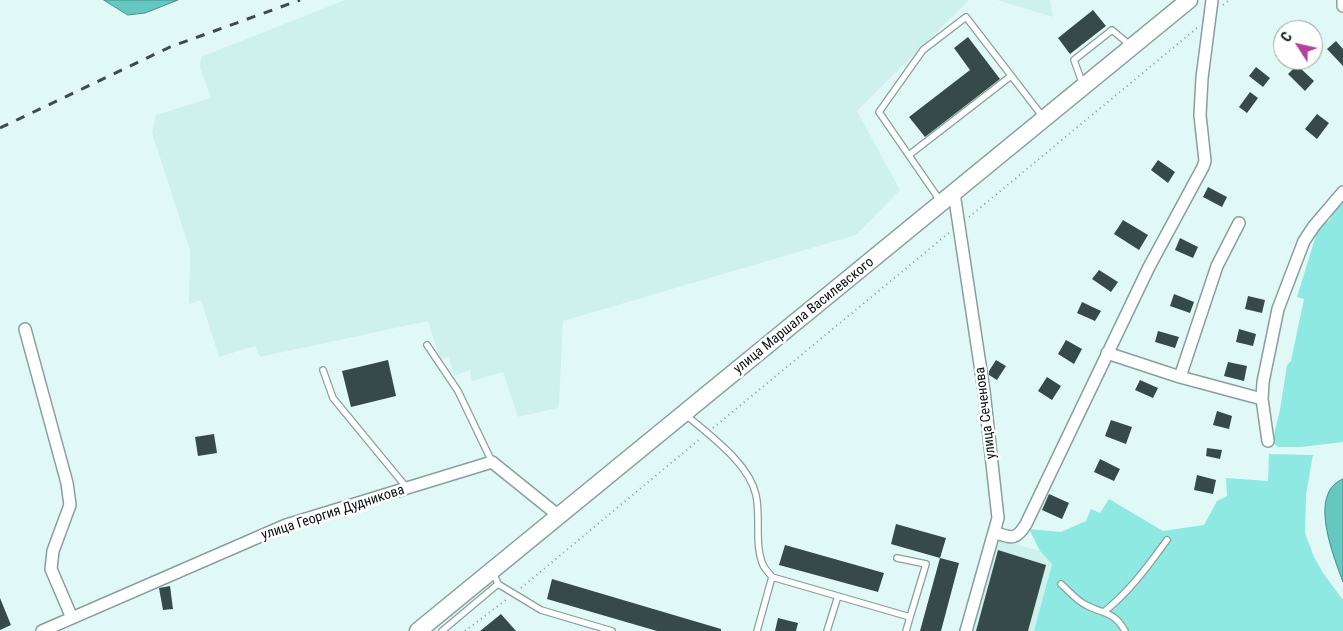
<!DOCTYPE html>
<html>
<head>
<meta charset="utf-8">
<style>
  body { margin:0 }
  #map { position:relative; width:1343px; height:631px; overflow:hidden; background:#e0f9f7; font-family:"Roboto Condensed",sans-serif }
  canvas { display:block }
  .north { position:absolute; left:1273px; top:20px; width:50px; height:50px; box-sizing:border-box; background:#fff; border:1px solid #9da0a0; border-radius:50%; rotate:305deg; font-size:14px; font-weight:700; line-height:20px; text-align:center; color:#091111 }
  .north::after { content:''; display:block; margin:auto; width:18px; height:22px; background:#b54097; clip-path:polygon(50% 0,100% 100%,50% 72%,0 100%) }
</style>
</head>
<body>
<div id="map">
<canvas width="1343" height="631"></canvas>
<div class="north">С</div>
</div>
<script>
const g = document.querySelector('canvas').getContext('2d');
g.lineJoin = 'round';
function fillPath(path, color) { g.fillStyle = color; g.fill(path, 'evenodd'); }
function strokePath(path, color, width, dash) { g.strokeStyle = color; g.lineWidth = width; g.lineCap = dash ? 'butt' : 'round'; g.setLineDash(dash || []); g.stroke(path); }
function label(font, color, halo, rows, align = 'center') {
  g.font = font + ' "Roboto Condensed",sans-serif'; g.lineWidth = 5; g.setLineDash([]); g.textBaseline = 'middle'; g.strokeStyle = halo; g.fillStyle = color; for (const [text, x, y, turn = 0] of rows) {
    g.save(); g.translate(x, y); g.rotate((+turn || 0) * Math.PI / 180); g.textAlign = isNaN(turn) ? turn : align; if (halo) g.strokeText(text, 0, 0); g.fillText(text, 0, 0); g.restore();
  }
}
const built = new Path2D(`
  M345 0H969L857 111 900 190 856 235 563 321 559 405 557 408 518 417 503 372 472 381 470 370 454 376 449 357 440 360 428 321 260 357 255 346 219 357 201 300 189 304 190 250 152 133 156 115 211 98 200 67 201 57Z
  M997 0H1050L1053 17Z
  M998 539 1040 551 1052 564 1034 631H972Z`);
const green = new Path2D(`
  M1343 197V442L1301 447H1278L1272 442 1280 410 1287 365 1291 361 1304 299 1297 297 1320 222 1329 221 1331 218 1330 211Z
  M1269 454 1313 455 1306 495 1305 533 1314 557 1323 573 1343 600V631H1034L1052 564 1040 551 1029 529 1061 532 1086 521 1091 509 1100 513 1109 499 1163 531 1204 525 1217 501 1227 496 1226 478 1268 481Z`);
const water = new Path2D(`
  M104 0H178L145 13 128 15Z
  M1343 479V582C1334 557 1307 493 1343 479Z`);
const building = new Path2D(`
  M1093 10 1106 26 1070 54 1058 38Z
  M968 37 1000 79 925 137 909 117 970 70 954 48Z
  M1336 41 1343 49V66L1327 49Z
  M1297 65 1314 81 1305 91 1288 74Z
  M1256 67 1270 78 1263 87 1249 76Z
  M1250 92 1258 98 1247 113 1239 107Z
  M1317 114 1329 123 1317 139 1305 129Z
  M1158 160 1175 172 1168 183 1151 170Z
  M1208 187 1227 197 1222 207 1203 197Z
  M1123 220 1148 235 1139 250 1114 234Z
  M1180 238 1198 247 1193 258 1175 250Z
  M1099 270 1118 282 1111 292 1092 279Z
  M1174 294 1194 302 1190 313 1170 306Z
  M1248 296 1265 300 1262 313 1245 309Z
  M1082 302 1101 311 1095 321 1077 313Z
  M1239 329 1256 334 1253 346 1236 342Z
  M1158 331 1179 337 1175 348 1155 342Z
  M1066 340 1082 349 1074 364 1058 354Z
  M388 360 396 396 351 407 342 371Z
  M996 360 1006 366 997 380 989 375V371Z
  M1228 362 1247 366 1244 381 1224 376Z
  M1047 377 1061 386 1052 400 1038 391Z
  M1140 380 1158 388 1153 398 1135 390Z
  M1217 411 1232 416 1229 429 1213 425Z
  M1111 420 1132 427 1126 444 1105 436Z
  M214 434 217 453 198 456 195 437Z
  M1207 448 1222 450 1220 459 1206 456Z
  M1100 459 1120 469 1114 481 1094 472Z
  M1197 475 1216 480 1213 494 1194 490Z
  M1049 494 1069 503 1062 519 1042 510Z
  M896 524 946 538 940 558 891 544Z
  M785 545 884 573 878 592 779 565Z
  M998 550 1046 565 1028 631H976Z
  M940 558 959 563 941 631H920Z
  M552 579 721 629V631H657L547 599Z
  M170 586 173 609 163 610 159 588Z
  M0 598 11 625 0 630Z
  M501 614 516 631H480Z
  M778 618 798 623 796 631H775Z`);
const path = new Path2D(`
  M1223 5 1229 0
  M969 217 1197 28
  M713 428 950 232
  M521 588 701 438
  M465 631 507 599`);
const lane = new Path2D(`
  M1083 85 1074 60 1112 30 1130 45
  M909 155 1011 76
  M941 202 879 112 923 50 966 17 1043 117
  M427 345 458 391 492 462
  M323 370 333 398 407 488
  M686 415C710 436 749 463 756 495 761 518 754 543 763 565 765 569 769 573 772 577
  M897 558 926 564 910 617
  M498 584 541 610 612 631
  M1061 584C1069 591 1077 601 1086 605 1103 614 1114 611 1125 631
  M1105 611C1130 591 1148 566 1167 540
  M442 631 498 584 493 572
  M757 631 772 577 910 617 906 631
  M827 631 838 596`);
const street = new Path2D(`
  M1343 0V6
  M954 193 984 391 998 518 966 631
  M25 329 67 483 70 505 53 551 51 569 72 618
  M1107 353 1180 377 1262 399
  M1180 377 1217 266 1239 223
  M1268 441 1262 399 1263 382 1278 309 1304 241 1314 226 1343 192
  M994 532C1011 538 1016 541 1026 524L1149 267 1203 167 1205 161 1200 115 1202 78 1212 0
  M42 631 286 525 492 462 559 516`);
const secondary = new Path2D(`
  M418 631 1189 0`);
const rail = new Path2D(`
  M0 128 170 47 300 0`);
const streetNames = [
  ["улица Маршала Василевского",804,316,-39],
  ["улица Сеченова",986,413,-97],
  ["улица Георгия Дудникова",333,513,-18]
];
fillPath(built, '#cef1ed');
fillPath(green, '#8de9e2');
fillPath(water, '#64c7c0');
strokePath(water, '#49908c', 1);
fillPath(building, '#364b49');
strokePath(lane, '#88a09d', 8);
strokePath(street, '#88a09d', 14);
strokePath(secondary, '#88a09d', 19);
strokePath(path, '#899b9a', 2, [1, 4]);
strokePath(lane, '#fff', 5.5);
strokePath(street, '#fff', 11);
strokePath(secondary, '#fff', 16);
strokePath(rail, '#3f4b4a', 3, [9, 9]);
label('14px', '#091111', '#fff', streetNames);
</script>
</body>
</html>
